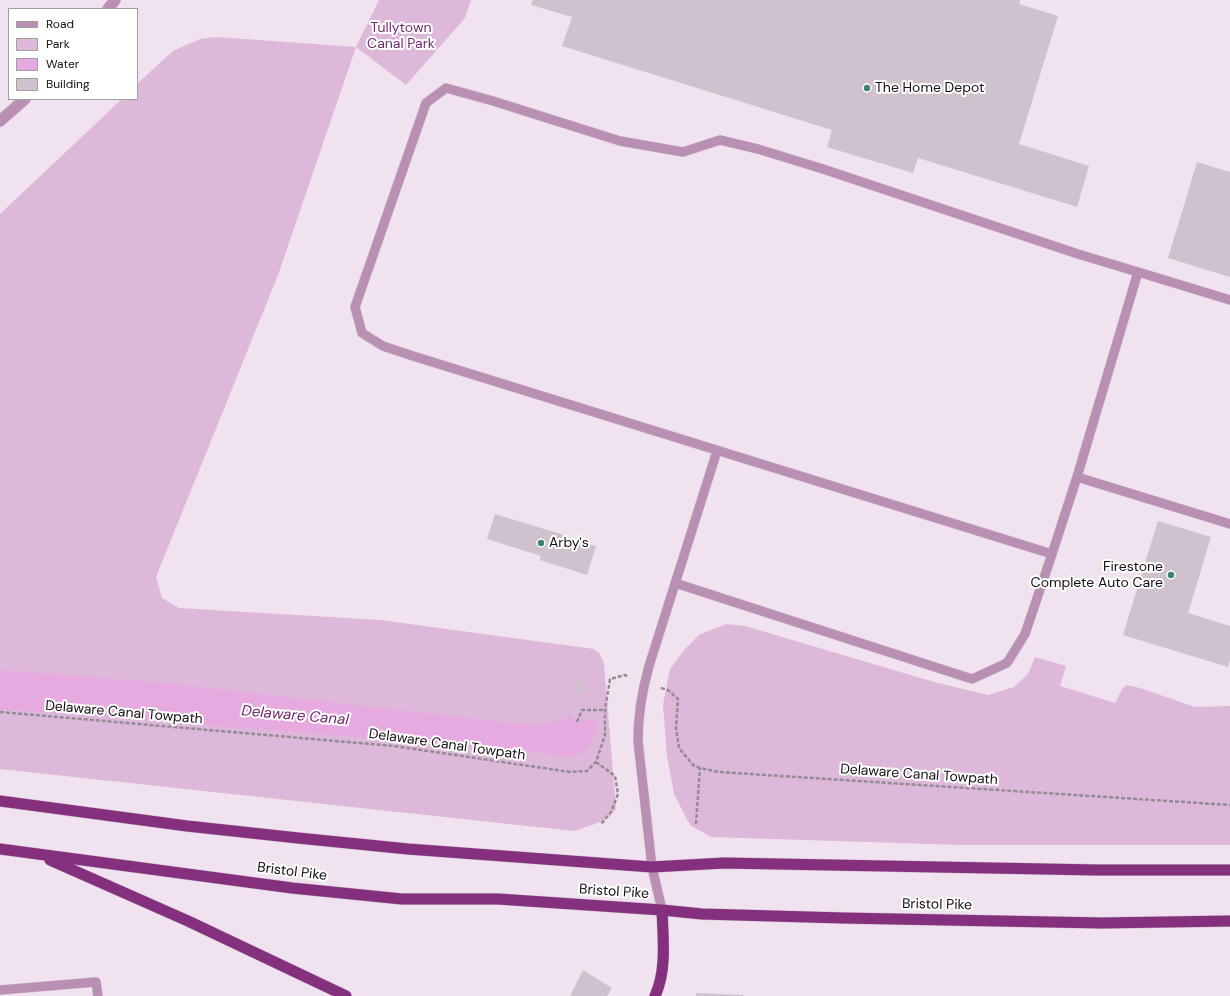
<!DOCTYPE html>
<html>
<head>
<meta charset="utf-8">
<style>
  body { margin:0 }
  #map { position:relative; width:1230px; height:996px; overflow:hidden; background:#f0e2ee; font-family:"DM Sans",sans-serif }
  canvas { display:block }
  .legend { position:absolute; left:8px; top:8px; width:130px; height:92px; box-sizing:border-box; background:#fff; border:1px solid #a19fa0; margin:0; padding:5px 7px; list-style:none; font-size:12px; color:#130e12 }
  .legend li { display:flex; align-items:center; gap:8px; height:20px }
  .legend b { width:20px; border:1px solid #a19fa0 }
</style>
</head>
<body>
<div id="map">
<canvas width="1230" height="996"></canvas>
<ul class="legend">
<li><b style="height:5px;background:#b98fb4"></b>Road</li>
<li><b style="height:11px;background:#ddb8d8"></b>Park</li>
<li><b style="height:11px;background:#e7aae0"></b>Water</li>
<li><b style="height:11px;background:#cfc1cd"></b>Building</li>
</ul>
</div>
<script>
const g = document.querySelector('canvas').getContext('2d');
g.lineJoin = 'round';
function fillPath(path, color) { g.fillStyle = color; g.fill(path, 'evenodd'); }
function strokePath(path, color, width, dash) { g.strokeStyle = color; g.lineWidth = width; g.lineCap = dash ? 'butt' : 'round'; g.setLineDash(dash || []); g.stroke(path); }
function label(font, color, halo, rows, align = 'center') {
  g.font = font + ' "DM Sans",sans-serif'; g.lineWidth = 4; g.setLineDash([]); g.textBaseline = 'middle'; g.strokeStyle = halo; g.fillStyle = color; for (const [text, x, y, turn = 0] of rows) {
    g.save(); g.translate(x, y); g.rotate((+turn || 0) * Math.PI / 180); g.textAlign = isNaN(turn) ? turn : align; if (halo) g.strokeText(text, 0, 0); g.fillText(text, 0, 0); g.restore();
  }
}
const green = new Path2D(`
  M379 0H471L465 18 406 85 356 47 278 275 156 577 162 598 179 608 380 620 594 649 600 654 604 664 616 809C608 822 588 826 574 831L0 769V214L122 99H137V84L173 51 200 39 217 37 356 47Z
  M726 624 745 626 934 682 988 695 1014 687 1028 674 1035 657 1066 666 1060 686 1115 703 1122 689 1127 685 1140 688 1195 707 1230 706V845H962L711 837 690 825 674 794 667 756 663 705 670 669 685 649 699 635Z`);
const water = new Path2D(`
  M0 670 156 682 537 726 571 717 577 722H581L585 719 595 720C597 739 590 746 576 757L559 756 522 750 0 709Z`);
const building = new Path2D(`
  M533 0H1020L1019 4 1058 16 1019 144 1089 166 1077 207 918 158 913 173 827 147 832 130 562 46 572 17 531 5Z
  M1197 162 1230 172V277L1168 258Z
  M495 514 564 535 563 537 596 546 587 575 540 560 541 556 487 539Z
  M1158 521 1211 537 1188 613 1230 626V659L1228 667 1123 635Z
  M575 681 585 682V693L575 692Z
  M583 970 612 988 607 996H570Z
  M696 993 743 995V996H696Z`);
const path = new Path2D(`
  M661 688 668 690 678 699 676 728 679 748 693 765 700 768 719 772 1230 805
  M0 712 394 746 570 772 587 771 596 762 605 735V710L610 679 625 675 629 677
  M577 722 582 710H605
  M596 762 615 776 618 794 611 812 601 824
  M696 824 700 768`);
const service = new Path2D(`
  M1138 272 1230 300
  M1077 477 1230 524
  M675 583 972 679 1007 663 1025 634 1052 554 1077 477 1138 272 1078 254 823 169 758 149 720 140 683 152 620 141 493 101 446 88 426 103 355 307 362 333 383 346 413 356 1052 554
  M662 910 652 867 638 741C638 715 642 691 649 666L717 451
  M0 990 96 982 98 996`);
const minor = new Path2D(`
  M108 9 115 0
  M0 121 25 99`);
const trunk = new Path2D(`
  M0 801 187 826 298 838 408 849 652 867 724 863 1097 870H1230
  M0 849 292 888 402 899H498L662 910 702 914 843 918 1102 923 1230 921
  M50 860 188 921 346 996
  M655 996C667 970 663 938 662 910`);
const markers = [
  [867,88,4,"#3f8377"],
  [541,543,4,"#3f8377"],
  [1171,575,4,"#3f8377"]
];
const parkNames = [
  ["Tullytown",401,28],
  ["Canal Park",401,44]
];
const poiNames = [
  ["The Home Depot",875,88],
  ["Arby's",549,543],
  ["Firestone",1163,567,"right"],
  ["Complete Auto Care",1163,583,"right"]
];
const streetNames = [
  ["Delaware Canal Towpath",124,713,5],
  ["Delaware Canal Towpath",447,745,8],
  ["Delaware Canal Towpath",919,775,4],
  ["Bristol Pike",292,872,7],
  ["Bristol Pike",614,892,4],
  ["Bristol Pike",937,905,1]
];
const waterNames = [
  ["Delaware Canal",295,716,5]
];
fillPath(green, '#ddb8d8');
fillPath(water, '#e7aae0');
fillPath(building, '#cfc1cd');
strokePath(service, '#cdc0cb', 10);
strokePath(minor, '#cdc0cb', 12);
strokePath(trunk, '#cdc0cb', 12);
strokePath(path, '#958b94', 2.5, [4, 2]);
strokePath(service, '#b98fb4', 9);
strokePath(minor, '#b98fb4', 11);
strokePath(trunk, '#84307e', 11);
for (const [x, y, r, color] of markers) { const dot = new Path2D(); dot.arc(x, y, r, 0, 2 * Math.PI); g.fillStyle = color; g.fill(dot); strokePath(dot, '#fff', 1.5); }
label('14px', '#712c6c', '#fff', parkNames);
label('14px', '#130e12', '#fff', poiNames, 'left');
label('14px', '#130e12', '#fff', streetNames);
label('italic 15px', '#6d2868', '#fff', waterNames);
</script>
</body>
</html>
